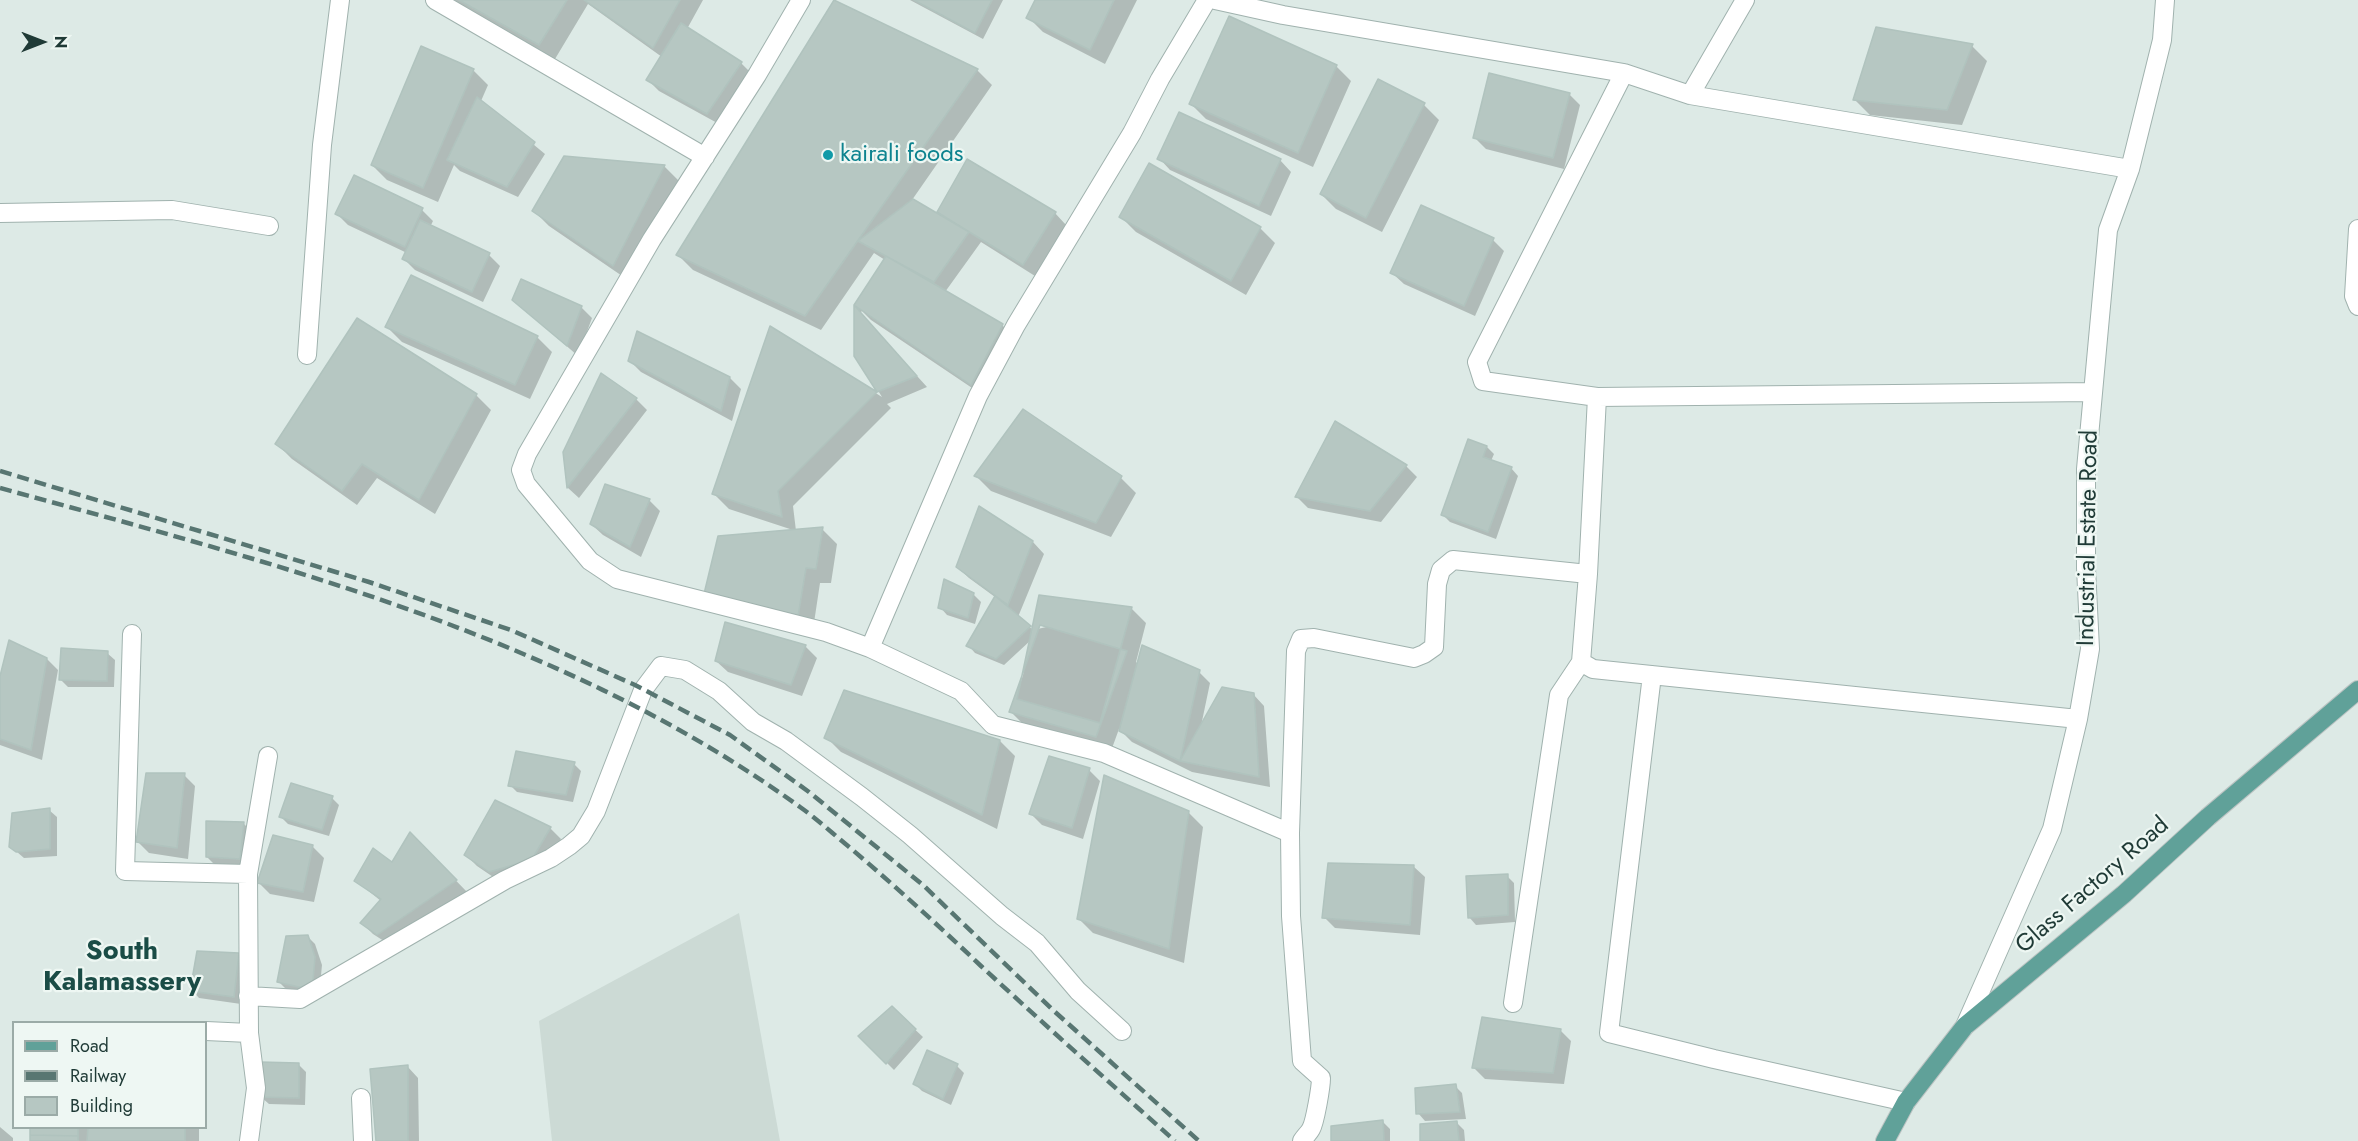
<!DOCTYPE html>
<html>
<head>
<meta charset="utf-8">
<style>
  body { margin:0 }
  #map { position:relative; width:2358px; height:1141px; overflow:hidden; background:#ddeae6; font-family:Jost,sans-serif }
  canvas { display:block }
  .legend { position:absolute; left:12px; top:1021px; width:195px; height:108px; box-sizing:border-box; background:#eef7f3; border:2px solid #9baba7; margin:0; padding:8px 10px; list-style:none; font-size:18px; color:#1f3a36 }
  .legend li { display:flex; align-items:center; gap:12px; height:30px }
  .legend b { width:30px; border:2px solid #9baba7 }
  .north { position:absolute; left:12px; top:12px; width:60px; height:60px; -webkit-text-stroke:4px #eef7f3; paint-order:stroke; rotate:90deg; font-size:16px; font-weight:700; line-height:24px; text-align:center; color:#1f3a36 }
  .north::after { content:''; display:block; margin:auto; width:21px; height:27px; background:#1f3a36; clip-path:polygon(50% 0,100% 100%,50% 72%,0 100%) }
</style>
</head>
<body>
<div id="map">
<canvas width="2358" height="1141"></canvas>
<ul class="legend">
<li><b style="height:8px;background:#60a199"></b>Road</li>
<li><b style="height:8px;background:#587672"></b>Railway</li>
<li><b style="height:16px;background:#b6c7c2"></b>Building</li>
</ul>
<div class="north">N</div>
</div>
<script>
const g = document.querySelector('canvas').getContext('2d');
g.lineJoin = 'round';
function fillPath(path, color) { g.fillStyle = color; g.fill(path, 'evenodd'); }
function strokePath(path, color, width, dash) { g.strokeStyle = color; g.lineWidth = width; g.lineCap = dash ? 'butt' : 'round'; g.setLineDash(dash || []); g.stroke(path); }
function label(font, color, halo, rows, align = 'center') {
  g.font = font + ' Jost,sans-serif'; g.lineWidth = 4.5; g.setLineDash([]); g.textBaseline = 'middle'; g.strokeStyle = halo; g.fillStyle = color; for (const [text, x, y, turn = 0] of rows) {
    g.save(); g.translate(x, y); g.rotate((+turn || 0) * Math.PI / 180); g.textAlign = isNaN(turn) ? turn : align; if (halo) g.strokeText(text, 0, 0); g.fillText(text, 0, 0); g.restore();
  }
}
const built = new Path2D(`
  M739 913 780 1141H552L539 1021Z`);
const shadow = new Path2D(`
  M454 0H703L687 29 741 63 752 74 719 124 659 91 648 80 662 57 588 4 555 59 461 6Z
  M910 0H1003L983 39Z
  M1036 0H1137L1105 64 1043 32 1028 17Z
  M835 1 977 70 992 85 912 200 937 215 967 161 1055 213 1066 225 1035 276 981 242 945 292 1002 325 1017 340 987 398 871 320 862 311 860 313 927 387 887 404 891 408 793 506 796 531 822 529 837 544 831 583H820L812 636 719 612 796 531 729 509 714 494 771 328 882 397 856 355V306L885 260 874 253 821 330 693 270 678 255Z
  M1972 46 1987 61 1962 125 1870 115 1855 100Z
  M1336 66 1351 81 1313 167 1206 119 1191 104Z
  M473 70 488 85 481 101 545 154 518 197 460 171 454 165 438 202 387 180 372 165Z
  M1569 94 1580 105 1564 169 1486 149 1475 138Z
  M1424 105 1439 120 1382 232 1336 209 1321 194Z
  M1159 158 1280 160 1291 172 1271 216 1170 170Z
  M664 166 679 181 628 280 549 226 534 211Z
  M422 210 433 221 430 227 489 255 500 266 483 302 415 270 404 259 407 253 348 225 337 214Z
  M1121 217 1260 228 1275 243 1246 295 1136 232Z
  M1493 240 1504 251 1475 316 1404 284 1392 273Z
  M514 300 581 307 592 318 578 356Z
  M387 327 537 337 552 352 530 399 402 342Z
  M630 361 730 378 741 389 732 421 641 372Z
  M602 375 636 399 647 410 579 498 568 488 565 452Z
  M476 395 491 410 435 514 377 478 357 505 292 459 277 444Z
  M1487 447 1494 454 1491 461 1511 468 1518 476 1496 539 1450 522 1443 515Z
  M1406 466 1417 477 1381 522 1308 508 1296 496Z
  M976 476 1121 478 1136 493 1111 537 991 491Z
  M649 500 660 511 641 557 603 535 591 524Z
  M1033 542 1044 554 1018 617 1033 630 1131 608 1146 623 1136 662 1138 664 1199 672 1210 683 1201 726 1253 694 1264 706 1270 787 1192 772 1132 742 1119 729 1111 751 1026 727 1011 712 1023 675 1031 640 1004 665 975 653 968 645 995 597 969 578 957 567Z
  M973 594 981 602 975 624 947 615 940 607Z
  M726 624 806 647 817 658 802 696 728 672 716 661Z
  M107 653 115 660 114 687H68L61 680Z
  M47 659 58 670 42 760 0 745V683Z
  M826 737 1000 741 1015 756 997 829 841 752Z
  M574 764 581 771 573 802 517 792 510 785Z
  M1089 770 1100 781 1083 839 1042 825 1031 814Z
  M184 775 195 786 188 859 149 853 138 842Z
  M332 798 339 805 329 836 288 824 281 817Z
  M49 810 57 817V856L24 858 10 846Z
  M1188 812 1203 827 1184 963 1093 933 1078 918Z
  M207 823 244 824 251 831 247 865 214 864 207 857Z
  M550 828 561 839 546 865 550 869 502 883 477 866 466 855Z
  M411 834 467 892 390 945 373 934 362 923 381 901 356 881 392 864Z
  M313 847 324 858 314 902 270 894 259 883Z
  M1413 866 1425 877 1420 935 1335 928 1324 917Z
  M1507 876 1514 883 1515 922 1476 925 1469 917Z
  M307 936 315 944 322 965 319 996 286 989 279 982Z
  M238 955 246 962 241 1004 199 998 192 990Z
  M892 1008 923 1037 894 1070 860 1036Z
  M1560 1030 1571 1041 1564 1084 1485 1079 1474 1068Z
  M299 1065 306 1072 305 1105 269 1104 261 1097Z
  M407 1066 418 1078 419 1141H377Z
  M957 1066 964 1073 951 1105 922 1091 915 1084Z
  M1455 1086 1462 1093 1466 1119 1425 1121 1418 1113Z
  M1383 1122 1390 1129V1141H1332Z
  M1457 1123 1464 1130 1465 1141H1421Z
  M0 1127 13 1138V1141H0Z
  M32 1128H199V1141H32Z`);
const building = new Path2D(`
  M459 0H567L539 45Z
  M584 0H680L653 48Z
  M834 0 978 69 805 316 676 255Z
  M914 0H992L975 33Z
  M1035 0H1114L1090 50 1026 18Z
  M1229 16 1337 65 1298 153 1189 104Z
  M681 23 742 62 707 114 646 80Z
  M1876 27 1973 44 1947 110 1853 100Z
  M421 46 474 69 423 188 371 165Z
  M1489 73 1570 93 1553 158 1473 138Z
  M1378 79 1425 103 1366 218 1320 194Z
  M477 97 535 142 507 187 447 160Z
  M1179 112 1281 159 1259 206 1157 159Z
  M564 156 665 165 613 266 532 211Z
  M967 159 1056 212 1023 265 937 212Z
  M1149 163 1261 227 1231 281 1119 217Z
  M354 175 423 208 405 247 335 214Z
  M913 199 969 232 934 282 858 241Z
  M1421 205 1494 238 1464 306 1390 273Z
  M420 220 490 253 472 292 402 259Z
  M886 256 1003 324 971 385 854 305Z
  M411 275 538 336 515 385 385 327Z
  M521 279 582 306 567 346 512 300Z
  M854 305 917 376 877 392 854 356Z
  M357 318 477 394 419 500 362 464 342 491 275 444Z
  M770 326 877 392 778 491 782 517 712 494Z
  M637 331 730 377 721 411 628 361Z
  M601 373 637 398 567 488 563 452Z
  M1023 409 1122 476 1096 523 974 476Z
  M1335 421 1407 465 1370 511 1295 497Z
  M1468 439 1487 446 1483 457 1512 467 1488 532 1441 515Z
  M605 484 650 499 630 547 590 524Z
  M979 506 1033 541 1008 605 956 567Z
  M823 527 816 569 806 568 797 622 703 598 718 536Z
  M944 579 974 593 968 618 938 608Z
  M1039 595 1132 607 1100 723 1017 699Z
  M995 596 1031 626 996 659 966 646Z
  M725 622 806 645 791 685 715 661Z
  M1040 625 1127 651 1096 737 1009 712Z
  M9 640 47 658 31 750 0 739V676Z
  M1142 645 1200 670 1180 761 1119 731Z
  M61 648 108 651 107 681 59 680Z
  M1222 687 1254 693 1259 777 1180 761Z
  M844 690 1000 740 982 815 824 738Z
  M516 751 575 762 566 795 508 786Z
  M1049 756 1090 768 1072 828 1029 814Z
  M146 773H185L177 848 136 842Z
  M1104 775 1189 811 1169 949 1077 919Z
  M291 783 333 796 322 830 279 817Z
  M495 800 551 827 535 854 541 857 489 872 464 855Z
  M50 808V849L16 852 9 847 12 813Z
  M206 821 244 822 240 859 206 857Z
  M410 832 457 880 377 935 360 923 381 899 354 881 373 848 392 862Z
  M273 835 313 845 303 892 257 883Z
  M1328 863 1414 865 1410 925 1322 918Z
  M1508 874V915L1468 918 1466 876Z
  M308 935 315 957 312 990 277 982 286 936Z
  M197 951 239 953 234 997 190 991Z
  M892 1006 916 1029 886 1064 858 1036Z
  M1482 1017 1561 1029 1553 1073 1472 1068Z
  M927 1050 958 1064 943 1099 913 1084Z
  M260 1062 299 1063V1098L260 1097Z
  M408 1065V1141H376L370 1069Z
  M1456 1084 1460 1112 1416 1114 1415 1088Z
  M1383 1120 1384 1141H1331V1126Z
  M1457 1121 1459 1141H1420V1124Z
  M30 1128H78V1136L30 1135Z
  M88 1128H185V1141H87Z
  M30 1135 78 1136V1141H30Z`);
const minor = new Path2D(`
  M435 0 705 157
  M801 0 757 75 652 239 527 454 521 470 526 484 590 561 617 579 826 632 870 648 961 691 993 725 1104 753 1290 833
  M1215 0 1283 15 1624 73
  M1690 95 1745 0
  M0 213 172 210 269 226
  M2358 229 2354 296 2358 306
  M307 355 322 145 340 0
  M1597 397 1483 381 1477 362 1624 73 1690 95 2130 169
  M132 634 125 871 248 874 249 1033 256 1088 249 1141
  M870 648 978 396 1016 325 1132 133 1160 79 1207 0
  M1652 675 1609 1033 1714 1059 1906 1102
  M2078 719 1593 669 1581 662 1588 574 1597 397 2093 392
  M248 874 268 756
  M248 996 300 999 505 880 551 858 569 846 581 836 596 811 643 690 661 666 685 670 719 691 753 722 786 741 862 797 910 835 1002 916 1037 943 1078 991 1122 1031
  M1513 1003 1559 695 1581 662
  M1965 1026 2052 829 2078 719 2090 649 2086 568V469L2108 230 2130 169 2162 40 2165 0
  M206 1031 249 1033
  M361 1098 363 1141
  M1302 1141C1305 1136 1309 1133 1311 1129 1315 1122 1321 1087 1321 1078L1302 1061 1291 916 1290 833 1296 651 1301 639 1314 638 1414 658 1424 654 1434 647 1437 584 1441 570 1453 560 1588 574`);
const major = new Path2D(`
  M1885 1141 1906 1102 1965 1026 2124 894 2208 817 2358 690`);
const rail = new Path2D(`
  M0 471 369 582 511 630 635 685 730 735 809 792 923 885 1054 1011 1199 1141
  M0 488C277 564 564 636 800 807 817 819 832 833 848 846 894 885 938 925 981 966 1045 1025 1110 1083 1175 1141`);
const markers = [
  [828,155,6,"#0f9aa8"]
];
const cultureNames = [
  ["kairali foods",840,155]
];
const streetNames = [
  ["Industrial Estate Road",2089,538,-89],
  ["Glass Factory Road",2093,886,-41]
];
const quarterNames = [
  ["South",122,952],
  ["Kalamassery",122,983]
];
fillPath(built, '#ccdad5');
fillPath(shadow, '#0003');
fillPath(building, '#b6c7c2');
strokePath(building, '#b0c3be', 1.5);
strokePath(minor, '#a0b2ae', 20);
strokePath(major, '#bcc4c3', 20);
strokePath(minor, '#fff', 18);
strokePath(major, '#60a199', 18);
strokePath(rail, '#587672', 4.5, [12, 6]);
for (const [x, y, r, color] of markers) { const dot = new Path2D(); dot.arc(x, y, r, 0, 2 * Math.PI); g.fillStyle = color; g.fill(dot); strokePath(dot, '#eef7f3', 2); }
label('24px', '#0d838f', '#eef7f3', cultureNames, 'left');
label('24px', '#1f3a36', '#eef7f3', streetNames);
label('bold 27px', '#1a4c46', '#eef7f3', quarterNames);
</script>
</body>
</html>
